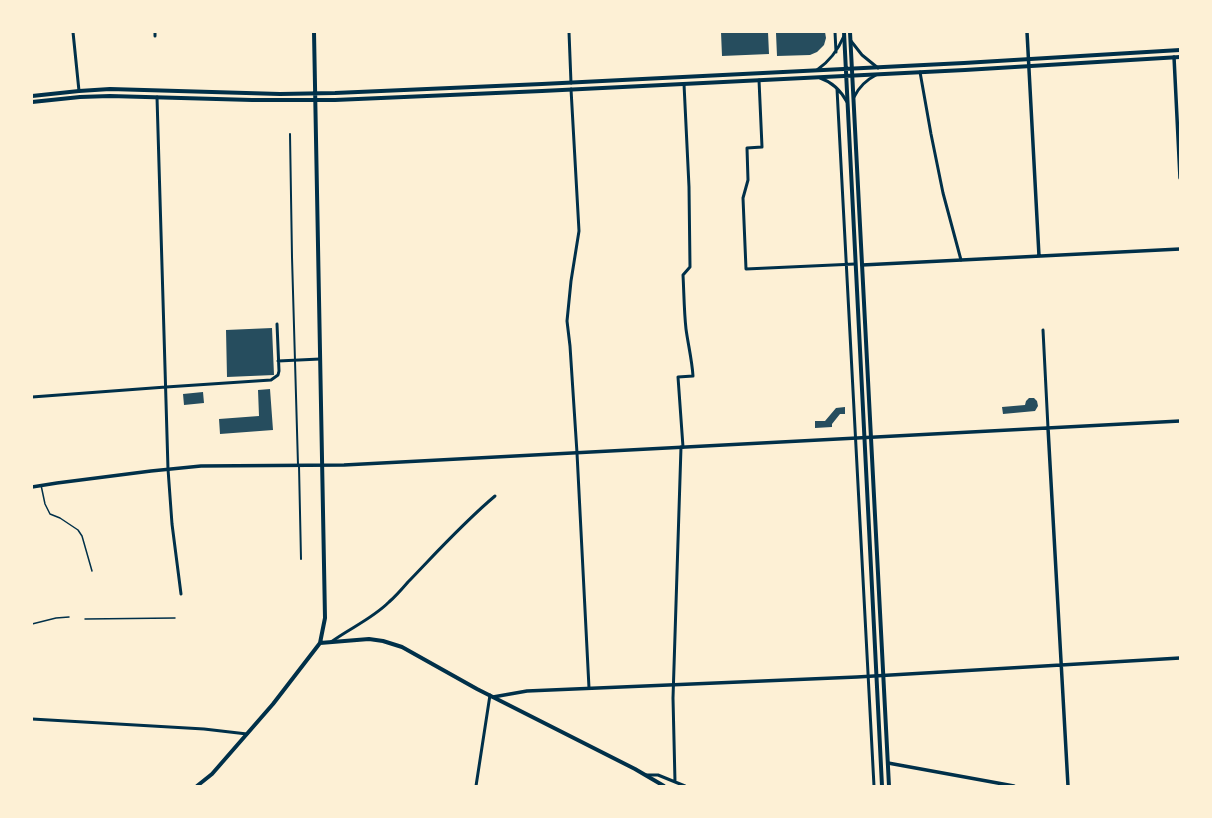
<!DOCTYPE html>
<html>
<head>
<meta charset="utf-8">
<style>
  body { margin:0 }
  #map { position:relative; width:1212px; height:818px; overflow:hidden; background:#fdf0d5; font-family:"Alegreya Sans",sans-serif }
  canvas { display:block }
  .frame { position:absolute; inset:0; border:33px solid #fdf0d5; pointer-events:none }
</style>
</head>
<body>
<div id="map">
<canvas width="1212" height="818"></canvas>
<div class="frame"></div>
</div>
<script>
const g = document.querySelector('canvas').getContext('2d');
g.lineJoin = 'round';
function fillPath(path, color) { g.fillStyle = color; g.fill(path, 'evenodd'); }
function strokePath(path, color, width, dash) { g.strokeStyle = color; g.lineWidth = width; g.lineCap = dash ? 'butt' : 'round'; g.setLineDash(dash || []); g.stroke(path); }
const building = new Path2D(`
  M721 32H768L769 54 722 56Z
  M797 32H825L826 38 824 45 817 52 810 55 777 56 776 33Z
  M272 328 274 375 227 377 226 330Z
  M270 389 273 430 220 434 219 419 259 416 258 390Z
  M203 392 204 403 184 405 183 394Z
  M1029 398H1034L1037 401 1038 406 1035 411 1003 414 1002 407 1025 405 1026 401Z
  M845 407V414H840L832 424V427L815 428V421H825L836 408Z`);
const service = new Path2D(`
  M41 485 45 504 50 514 60 518 78 530 82 536 92 571
  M85 619 175 618
  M32 624 56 618 69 617`);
const pedestrian = new Path2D(`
  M290 134 292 257 298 465
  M299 466 301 559`);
const minor = new Path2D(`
  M73 32 79 91
  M155 32V36
  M569 32 571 83
  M835 32 836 52
  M851 41 862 55 878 68
  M817 70C830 61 838 50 844 36
  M920 72 931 134 943 193 961 260
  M820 78C832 82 841 91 847 102
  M759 80 762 147 747 148 748 180 743 198 746 269 855 264
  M571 89 579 231 571 281 567 321 570 346 577 453 589 688
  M837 89 874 786
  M157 97 168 469 172 524 181 594
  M854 97C859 87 866 80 876 75
  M1043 330 1048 428
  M278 361 320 359
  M32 397 166 387 271 380 278 375 279 371 277 324
  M683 447 678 377 693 376C692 360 688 344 686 329 684 311 684 293 683 275L690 267 689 187 684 84
  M331 642C350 628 372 619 389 602 396 596 402 589 408 582 436 553 464 522 495 496
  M32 719 204 729 247 734
  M646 775H658L685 786
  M675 782 673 698 681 447
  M476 786 490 695`);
const tertiary = new Path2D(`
  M1027 32 1039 256
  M1174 57 1180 178
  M862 265 1180 249
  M1048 428 1068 786
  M32 487 57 483 151 471 201 466 344 465 1180 421
  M493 697 527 691 857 677 1180 658
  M888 763 1014 786`);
const secondary = new Path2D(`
  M844 32 882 786
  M850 32 889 786
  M32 96 79 91 110 89 280 94 335 93 542 84 964 63 1180 50
  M32 102 80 97 110 96 252 100H335L542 91 965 70 1180 57
  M320 643 369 639 383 641 402 647 477 689 635 769 664 786
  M197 786 212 774 273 704 320 643 325 618 314 32`);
fillPath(building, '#264d5e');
strokePath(service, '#003049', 1.5);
strokePath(pedestrian, '#003049', 2);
strokePath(minor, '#003049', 3);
strokePath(tertiary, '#003049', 3.5);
strokePath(secondary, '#003049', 4);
</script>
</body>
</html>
